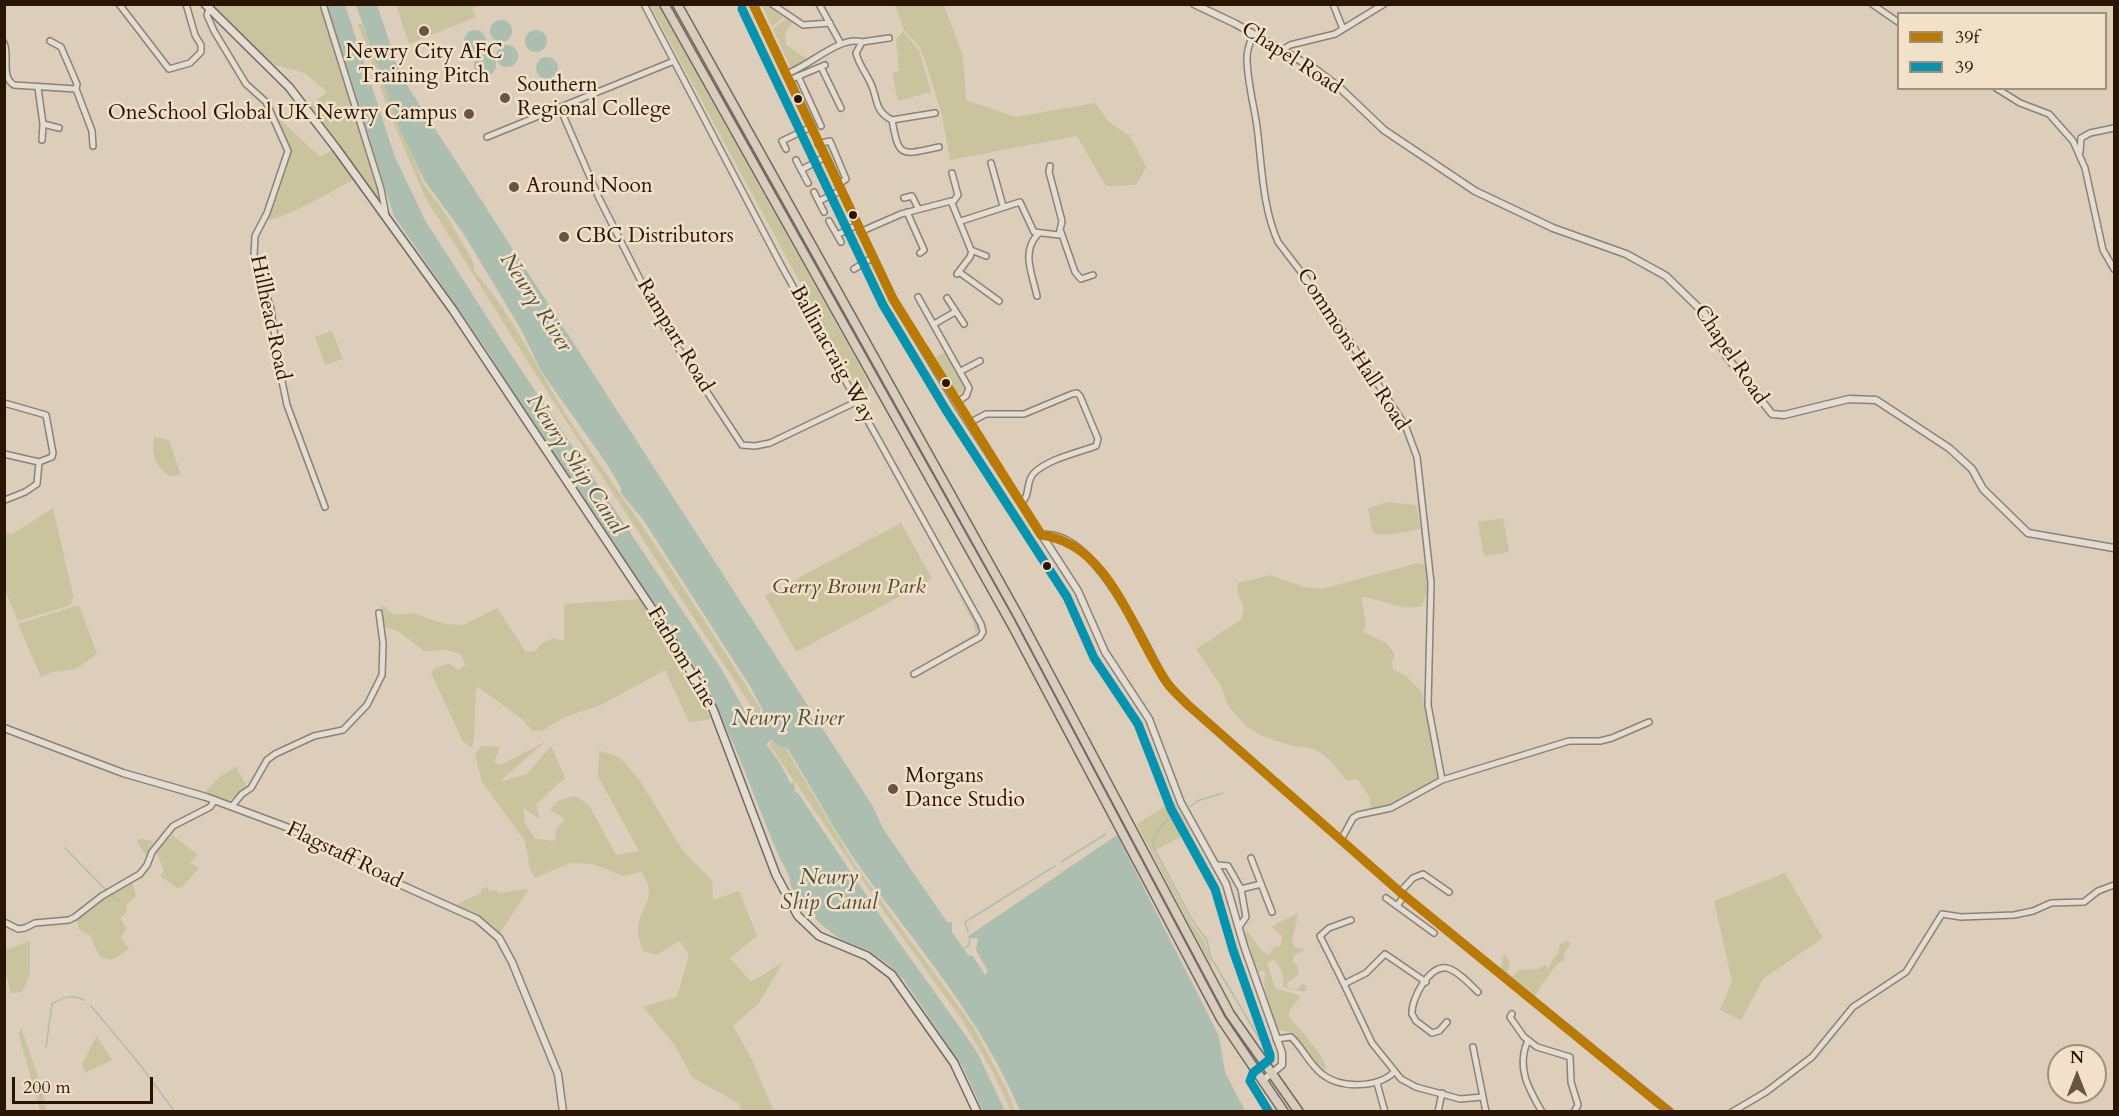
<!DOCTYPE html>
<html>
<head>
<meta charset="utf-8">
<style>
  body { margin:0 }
  #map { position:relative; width:2119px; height:1116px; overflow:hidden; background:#dcceba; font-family:Cardo,serif }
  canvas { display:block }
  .frame { position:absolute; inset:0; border:6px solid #2a1502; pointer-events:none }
  .legend { position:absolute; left:1897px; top:12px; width:210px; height:78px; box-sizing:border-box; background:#f1e1c9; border:2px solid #a18f79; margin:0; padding:8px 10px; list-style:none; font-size:18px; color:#2a1502 }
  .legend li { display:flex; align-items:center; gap:12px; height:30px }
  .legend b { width:30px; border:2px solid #a18f79 }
  .north { position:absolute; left:2047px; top:1044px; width:60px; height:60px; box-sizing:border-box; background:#f1e1c9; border:2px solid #a18f79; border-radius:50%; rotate:0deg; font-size:16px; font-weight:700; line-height:24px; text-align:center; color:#2a1502 }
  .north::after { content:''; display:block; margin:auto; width:21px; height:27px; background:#685642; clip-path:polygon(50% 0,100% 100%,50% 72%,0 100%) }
  .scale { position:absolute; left:12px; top:1077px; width:141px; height:27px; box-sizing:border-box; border:3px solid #2a1502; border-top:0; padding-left:8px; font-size:18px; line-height:21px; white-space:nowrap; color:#2a1502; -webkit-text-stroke:4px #f1e1c9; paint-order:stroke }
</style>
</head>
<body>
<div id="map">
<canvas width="2119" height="1116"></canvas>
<div class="frame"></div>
<ul class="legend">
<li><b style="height:8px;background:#ba7a01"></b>39f</li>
<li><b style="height:8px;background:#0693af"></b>39</li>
</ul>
<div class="north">N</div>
<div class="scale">200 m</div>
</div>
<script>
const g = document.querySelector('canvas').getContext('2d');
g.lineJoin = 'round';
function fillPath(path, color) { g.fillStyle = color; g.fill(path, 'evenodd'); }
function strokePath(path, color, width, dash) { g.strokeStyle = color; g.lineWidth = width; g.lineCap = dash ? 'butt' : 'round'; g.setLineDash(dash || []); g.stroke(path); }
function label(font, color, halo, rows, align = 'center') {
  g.font = font + ' Cardo,serif'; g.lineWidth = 5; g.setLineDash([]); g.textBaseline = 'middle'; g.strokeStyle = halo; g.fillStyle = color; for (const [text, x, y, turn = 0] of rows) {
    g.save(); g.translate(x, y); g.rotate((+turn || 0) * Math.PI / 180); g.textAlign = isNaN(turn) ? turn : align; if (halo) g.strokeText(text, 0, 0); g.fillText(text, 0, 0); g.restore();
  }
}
const green = new Path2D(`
  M210 5H323L387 213 309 106 327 92 305 73 268 63Z
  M396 5V4L481 5 472 8 476 17 409 44Z
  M650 5H658L868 381 869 388 860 393Z
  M668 5H674L1035 653 1244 1040 1264 1071 1261 1074 1234 1035 1193 961 1042 674Z
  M762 5H769L783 17 772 27Z
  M895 5H944L963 57 966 100 1016 117 1095 103 1109 122 1130 136 1146 167 1136 185 1106 186 1077 136 950 160 942 115 925 60 919 46 904 30Z
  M788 17 794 21 785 33 786 45 807 59 791 69 773 29Z
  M358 24H362L423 183 447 216 473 262 474 271C515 317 540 376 575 428 610 481 648 532 682 586 709 627 734 667 760 708V720L535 373 425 197 392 120Z
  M903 31 919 51 931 92 898 101 892 73 899 71 896 39Z
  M797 82 800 84 818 124 816 129Z
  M272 112 320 157 333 150 356 178C338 188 283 220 267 220L287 156Z
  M830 143 844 179 843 180 840 179 824 146Z
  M332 331 343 359 325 365 315 337Z
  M947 351 965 385 963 393H957L935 357Z
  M154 437 169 440 181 475 169 476C154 464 152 456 154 437Z
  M1388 502 1416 505 1421 529C1406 531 1389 538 1373 533L1368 508Z
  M53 508 73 595 71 605 18 621 5 590V531L11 535Z
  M1503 518 1509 552 1484 556 1478 522Z
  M901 523 932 579 796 652 765 596Z
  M1418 563 1425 565 1427 591 1422 606C1399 612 1383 598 1361 597L1366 624 1363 632 1386 643 1395 654 1392 662 1393 669 1406 676 1422 692 1442 780 1391 808 1371 810 1369 796 1357 779 1347 781 1330 760 1315 749 1292 746 1262 736 1246 726 1228 706 1221 686 1196 649 1241 620 1244 608 1237 592 1238 583 1271 575 1303 587 1322 589Z
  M954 588 978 626C979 641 955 648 943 655L941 654 976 633 974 624Z
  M642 599 676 652 711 719 689 722 665 670 601 705 565 717 541 731H532L523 720 477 686C473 707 477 728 472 748L463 742 431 673 436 667 450 664 459 670 465 665 461 654 447 650 424 651 398 631 382 626 381 604 394 615 412 613 445 624 463 625 497 608 526 652 535 651 542 643 555 638 564 641V604Z
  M79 605 97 654 76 669 52 672 41 677 18 624Z
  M546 741 499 782 527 774 551 746 565 778 536 804 540 819 523 808 525 823 535 839 555 841 556 829 565 819 550 810 559 800 575 796 589 805 616 855 639 851 598 776 599 751 620 757 640 781 683 851 712 880 713 900 739 891 757 936 730 958 751 982 783 962 759 1003 733 1026 750 1056 774 1111H742L738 1103 692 1077 674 1044 643 1007 677 997 689 954 679 941 656 955 643 951C641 945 638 938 638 932 637 908 661 897 641 872L624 876 592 864 570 863 535 878 530 869 525 841 482 782 475 756 481 746 500 747 494 762 501 765Z
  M773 741 786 749 855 865 973 1026 1006 1088 1015 1111H1011L993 1072 960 1017 885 913 769 744Z
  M236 767 248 788 228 801 206 792 219 777Z
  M1172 802 1175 803 1190 832 1154 851 1192 924 1205 942 1212 967 1137 824Z
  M172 835 198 855 190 863 199 868 182 887 177 888 160 876 164 871 156 852Z
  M139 839 153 841 147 858 137 842Z
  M1785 873 1823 938 1763 979 1741 1020 1720 1010 1732 981 1714 901Z
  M132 881 136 896 126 905 127 912 120 918 126 929 121 938 129 949 112 960 100 957 90 936 79 929 76 919 91 909 102 898Z
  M488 887 489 891 497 890 498 893 529 889 500 933 471 911 453 906 481 893V889Z
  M1298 914 1292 941 1294 947 1305 949 1295 955 1292 962 1297 965 1299 974 1286 984 1289 988 1298 989 1302 984 1307 986 1305 992 1283 987C1285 977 1281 967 1274 960L1267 963 1275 988 1301 996 1289 1011V1016C1298 1029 1326 1055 1326 1070L1320 1068 1291 1033 1277 1029 1264 986 1265 973 1263 970 1258 973 1245 934 1247 930 1261 950 1269 955 1274 947 1281 946 1282 936 1272 927C1278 922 1291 917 1298 914Z
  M1568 940 1570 945 1564 954V960L1556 965 1533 998 1503 975 1500 969 1504 954 1510 961 1507 975 1513 976 1519 970 1538 969 1545 965 1548 968 1554 957 1558 955 1560 944Z
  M30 941V975L22 992 11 993 5 971V950Z
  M21 1027 42 1088 47 1111H40L19 1035Z
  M97 1036 112 1060 85 1073 82 1064Z`);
const water = new Path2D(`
  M326 5H345L395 157 425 220 508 350 722 670 754 727 762 723 763 710 750 686 644 521 621 493V488L607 464 541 371 522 331 463 233 424 180 400 129 356 5H377L401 76 872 805 884 830 947 922H952V932L968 955 973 956 985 975 988 971 976 950 978 939 967 937 1117 835 1219 1036 1225 1072 1245 1111H1020C984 1023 918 947 862 870 834 832 813 789 788 749L777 745 772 740 766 744 778 760 791 784 794 782 795 792 798 793 883 920 966 1036 978 1054 1005 1111H983L962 1066 903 979 887 963 867 950 841 940 822 925 806 909 791 886 789 876 776 850 739 757 706 683 533 425 486 349 394 216Z
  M490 31a11 11 0 1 1 22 0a11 11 0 1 1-22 0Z
  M525 41a11 11 0 1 1 22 0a11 11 0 1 1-22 0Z
  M464 41a11 11 0 1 1 22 0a11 11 0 1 1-22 0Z
  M496 56a11 11 0 1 1 22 0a11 11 0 1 1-22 0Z
  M474 65a11 11 0 1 1 22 0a11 11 0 1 1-22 0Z
  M536 68a11 11 0 1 1 22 0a11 11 0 1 1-22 0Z`);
const stream = new Path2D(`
  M1190 807 1197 801 1223 793
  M1172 810 1174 818
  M1179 817C1165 819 1153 831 1153 846L1192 920 1207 940 1210 956 1268 1053
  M65 848 106 890
  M1061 862 1106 834
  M110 893 119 901
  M968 932 965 922 1055 866
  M963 949 969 945 970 937
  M91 1006 137 1061 175 1112
  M46 1047 52 1004C63 997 73 994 84 1000`);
const minor = new Path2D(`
  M119 4 169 69 190 63 201 52V45L195 35 186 4
  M323 4 381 189 386 216
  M644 4 781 265 981 624 983 632 980 637 914 674
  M772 4 803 25 830 23
  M819 4 841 44
  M1333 4 1343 29
  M1872 4 1898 22
  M209 9 207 15 214 31 246 84 266 102 288 151 267 213 255 236 254 256 271 309 279 367 287 405 325 507
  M1253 35C1250 42 1247 50 1247 58 1247 81 1254 105 1257 127 1262 165 1262 206 1278 242L1321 298 1405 425 1417 457 1431 583 1428 705 1442 780
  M862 42 889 38
  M4 43C10 57 0 76 14 85L76 89 77 84 61 47 50 41
  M1281 51 1290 45 1335 34 1384 4
  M821 67 841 108
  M786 74C808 67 840 35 862 42L856 53C859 65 866 73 871 84 878 99 874 111 892 120L935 113
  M798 76 821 126
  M789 80 825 65
  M38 88 43 124 42 140
  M1996 88 2020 103 2049 114 2073 141 2085 168 2103 250 2114 269
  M76 89 92 131 93 146
  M560 108 599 198 663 325 742 445 755 446 770 443 858 401
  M892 120C899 159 901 155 939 147
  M43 124 59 128
  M487 137 674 61
  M818 144 830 141 846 179 838 185
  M786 149 782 141 811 127
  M2080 152 2081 138 2090 133 2114 128
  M796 160 808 183
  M991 163 1003 206
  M801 170 825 157
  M952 173 958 195 953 202
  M814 192 824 212
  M904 198 912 196 918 208
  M819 201 840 191
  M907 212 924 250 920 253
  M829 221 841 242
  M961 221 1020 202 1034 232 1059 235 1062 221 1049 172 1050 166
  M860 232 901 214 951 201 971 250 986 256
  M1061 232 1075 272 1081 279 1093 275
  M837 235 857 225
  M854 269 872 258
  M959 272 999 301
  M957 274 970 257 972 251
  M1037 296C1032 273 1021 252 1038 234
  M918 297 969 388 966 396 956 403
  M947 298 964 324
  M934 324 955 312
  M961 371 980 361
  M4 403 46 415 53 453 52 457 39 462 4 454
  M969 423 986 414H1024L1072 394 1077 393 1080 396 1098 439 1096 446C1077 453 1048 459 1034 473 1025 482 1031 496 1021 503
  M5 500 25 492 37 484 39 462
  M232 806 242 794 251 788 267 760 275 754 314 736 343 730 367 705 382 675 383 643 379 613
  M1341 840 1353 818 1358 815 1391 808 1442 780 1569 741H1600L1612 738 1649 722
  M1251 858 1272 912
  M1218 865 1228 866 1241 889 1246 917 1239 927
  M1241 889 1261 884
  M1400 892 1413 878 1423 874 1449 892
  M1404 896 1397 906 1434 933
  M1386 898 1397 906
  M1351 920 1329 928 1320 936 1344 984 1366 973 1385 954 1426 982
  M4 922 18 929 25 928 35 923 69 920 75 917 102 896 140 874 147 865 152 852 173 826 210 807 215 800
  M1344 984 1372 1043 1401 1079 1416 1087 1460 1099 1482 1097
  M1512 1014 1510 1017 1524 1037 1537 1047 1570 1057 1571 1082 1578 1105 1574 1112
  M1447 1022 1439 1031 1432 1033 1416 1021 1412 1014C1411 999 1429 965 1447 968 1458 971 1470 984 1478 992
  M1276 1039 1291 1037C1303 1048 1309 1064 1322 1074 1340 1089 1378 1088 1394 1072
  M1528 1040C1516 1067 1528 1088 1542 1112
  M1473 1047 1486 1112
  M1377 1083 1385 1112
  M1438 1112 1442 1093
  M1732 1112 1766 1092 1812 1057 1853 1007 1906 972 1942 914 1961 917 2014 915 2033 911 2051 903 2084 902 2098 891 2114 885`);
const tertiary = new Path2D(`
  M753 4 893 299 956 403 1078 591 1105 652 1149 719 1181 803 1226 884 1244 946 1282 1053V1065L1262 1081
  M1194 4 1236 24 1315 69 1340 88 1384 130 1475 191 1553 228 1626 254 1666 276 1705 314 1727 357 1772 414 1784 415 1849 399 1876 400 1949 448 1972 469 1983 489 2028 533 2114 548
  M1041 535C1094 528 1142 640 1163 677 1169 688 1179 696 1188 705L1400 892 1670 1112
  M4 728 123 773 206 797 289 828 397 883 477 919 499 938 512 962 558 1074 563 1112`);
const secondary = new Path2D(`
  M205 4 289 87 336 148 453 310 664 627 713 709 776 875 798 916 819 936 867 956 892 975 954 1063 977 1112`);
const trunk = new Path2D(`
  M664 4 1011 623 1221 1019 1284 1112
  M677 4 1019 617 1230 1014 1299 1112`);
const bus1 = new Path2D(`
  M753 4 893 299 1041 535C1111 544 1131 631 1166 681 1172 690 1180 697 1188 705L1400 892 1669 1112`);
const bus2 = new Path2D(`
  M742 9 883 305 946 410 1067 597 1094 658 1138 724 1171 809 1215 889 1233 950 1270 1055V1059L1253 1073 1250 1081 1269 1112`);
const markers = [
  [424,31,6,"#685642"],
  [505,98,6,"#685642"],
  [798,99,5,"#2a1502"],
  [469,114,6,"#685642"],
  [514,187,6,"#685642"],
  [853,215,5,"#2a1502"],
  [564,237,6,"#685642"],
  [946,383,5,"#2a1502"],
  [1047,566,5,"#2a1502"],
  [893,789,6,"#685642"]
];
const poiNames = [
  ["Newry City AFC",424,53,"center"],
  ["Training Pitch",424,77,"center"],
  ["Southern",517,86],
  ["Regional College",517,110],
  ["OneSchool Global UK Newry Campus",457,114,"right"],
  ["Around Noon",526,187],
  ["CBC Distributors",576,237],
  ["Morgans",905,777],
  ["Dance Studio",905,801]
];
const streetNames = [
  ["Chapel Road",1291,59,33],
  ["Hillhead Road",269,318,78],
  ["Rampart Road",674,336,59],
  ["Commons Hall Road",1352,350,57],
  ["Ballinacraig Way",832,355,61],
  ["Chapel Road",1730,355,56],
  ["Fathom Line",681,658,59],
  ["Flagstaff Road",344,856,26]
];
const parkNames = [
  ["Gerry Brown Park",849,588]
];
const waterNames = [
  ["Newry River",535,303,57],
  ["Newry Ship Canal",575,465,57],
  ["Newry River",788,720],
  ["Newry",829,879],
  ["Ship Canal",829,904]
];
fillPath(green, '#c9c39e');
fillPath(water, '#acbeaf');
strokePath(stream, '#acbeaf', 1.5);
strokePath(minor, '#8c8274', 8);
strokePath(tertiary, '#8c8274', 9);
strokePath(secondary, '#73695c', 10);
strokePath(trunk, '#73695c', 11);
strokePath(minor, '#e3dcd2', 5);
strokePath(tertiary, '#e3dcd2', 6);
strokePath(secondary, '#e3dcd2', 7);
strokePath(trunk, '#d7ccbd', 8);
strokePath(bus1, '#ba7a01', 9);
strokePath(bus2, '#0693af', 9);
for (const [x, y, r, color] of markers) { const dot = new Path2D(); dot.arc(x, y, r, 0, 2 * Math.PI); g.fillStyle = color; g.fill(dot); strokePath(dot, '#f1e1c9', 2); }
label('21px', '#2a1502', '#f1e1c9', poiNames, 'left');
label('21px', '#2a1502', '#f1e1c9', streetNames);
label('italic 21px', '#55472a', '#f1e1c9', parkNames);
label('italic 22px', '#504e3d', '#f1e1c9', waterNames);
</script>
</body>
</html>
